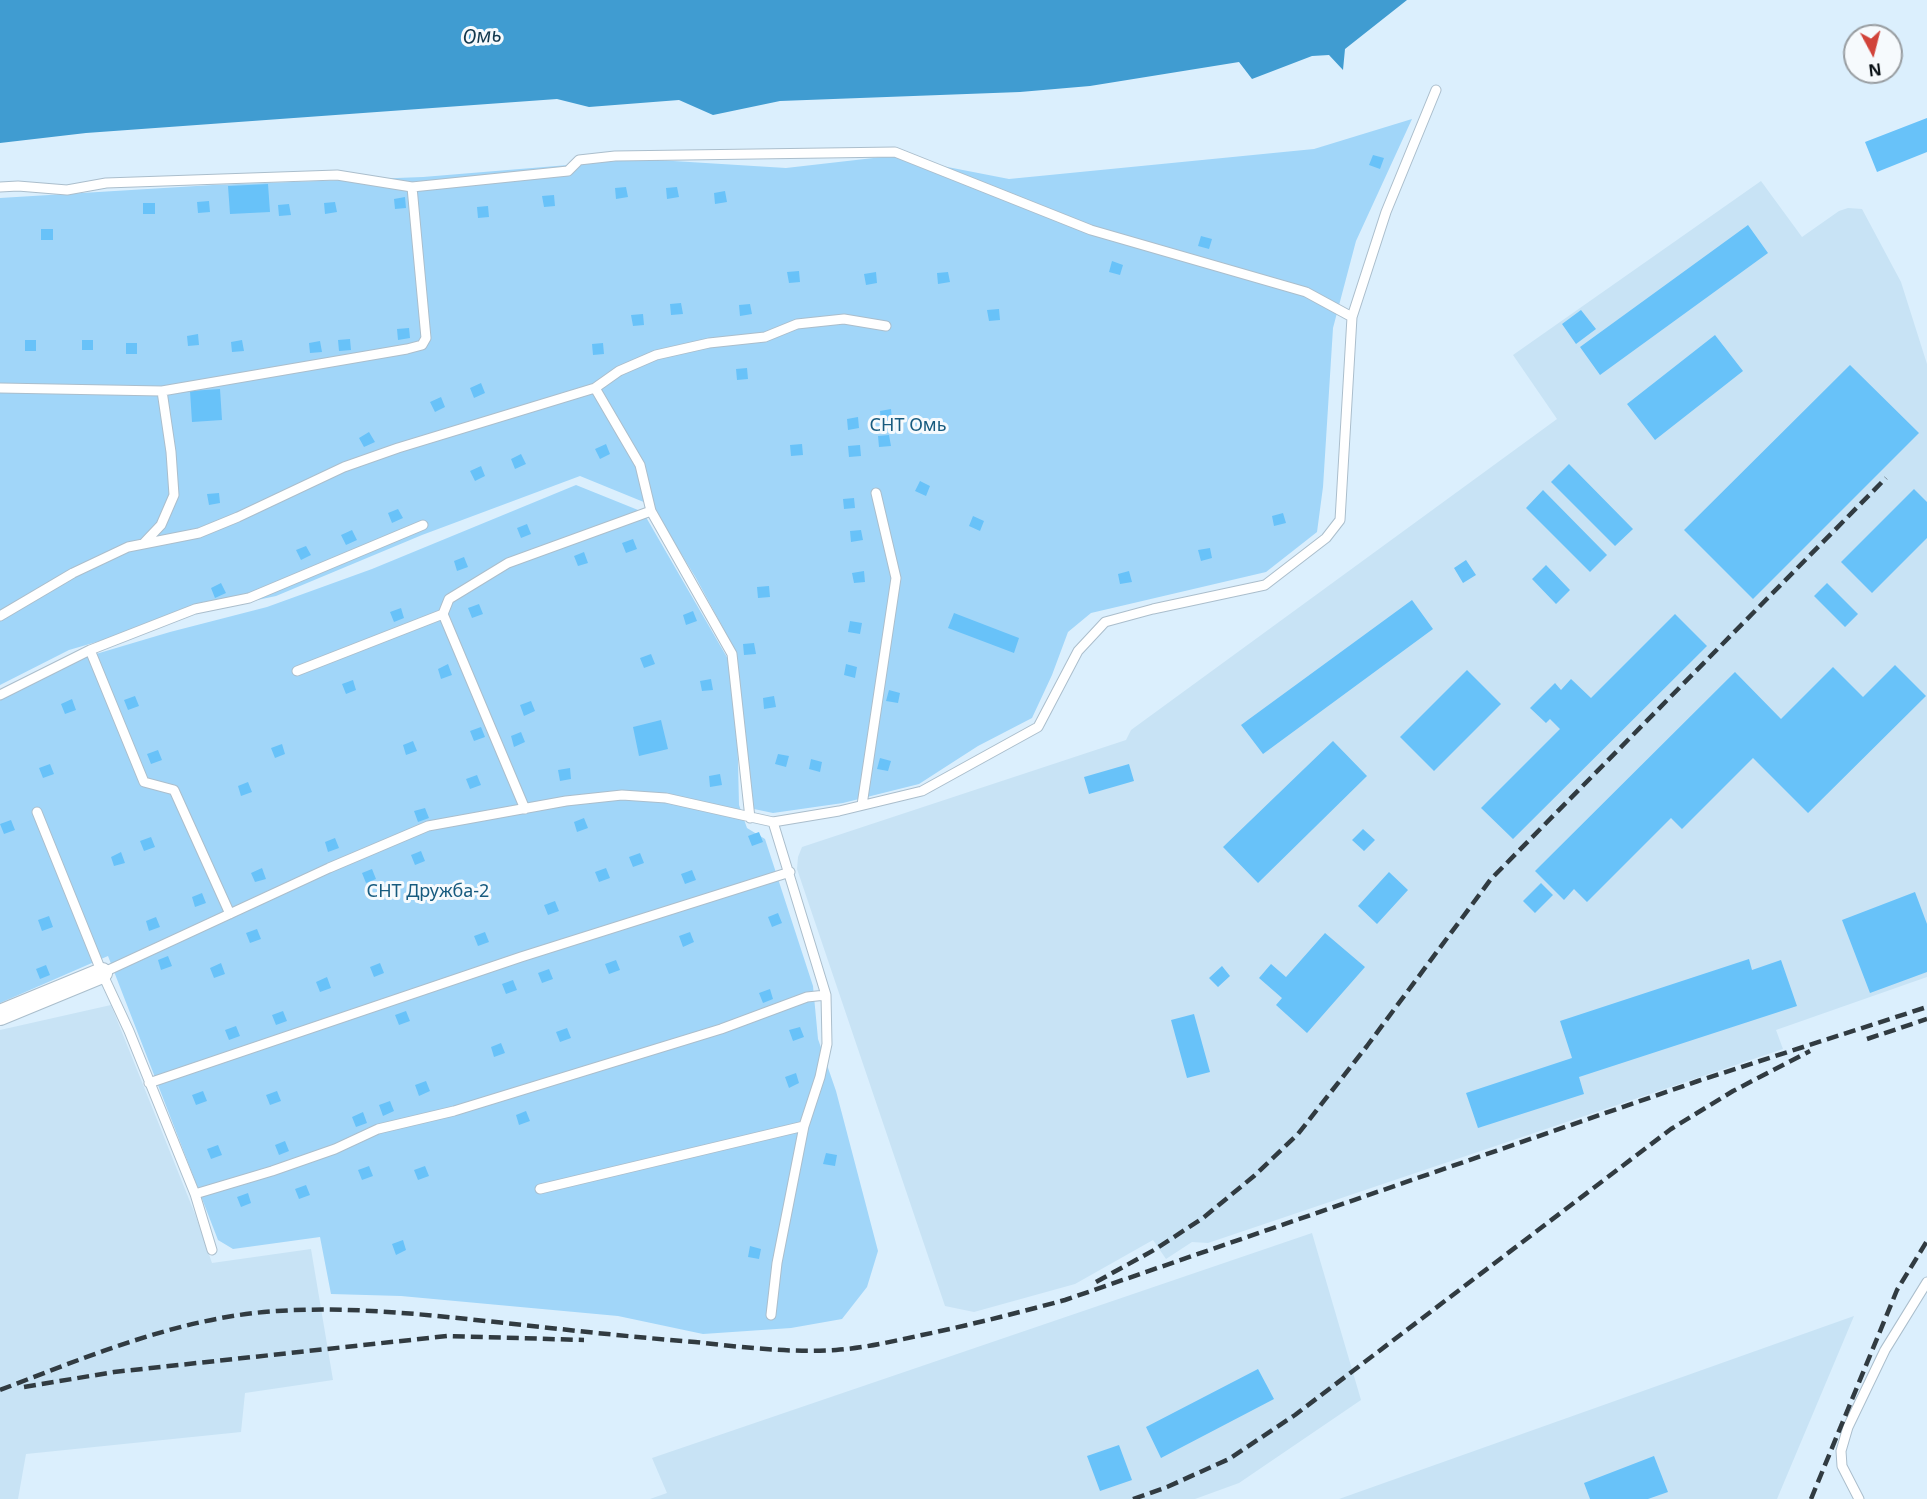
<!DOCTYPE html>
<html>
<head>
<meta charset="utf-8">
<style>
  body { margin:0 }
  #map { position:relative; width:1927px; height:1499px; overflow:hidden; background:#dbeffd; font-family:"Noto Sans",sans-serif }
  canvas { display:block }
  .north { position:absolute; left:1843px; top:24px; width:60px; height:60px; box-sizing:border-box; background:#f6fafd; border:2px solid #989da1; border-radius:50%; rotate:173deg; font-size:16px; font-weight:700; line-height:24px; text-align:center; color:#0b1217 }
  .north::after { content:''; display:block; margin:auto; width:21px; height:27px; background:#d1433a; clip-path:polygon(50% 0,100% 100%,50% 72%,0 100%) }
</style>
</head>
<body>
<div id="map">
<canvas width="1927" height="1499"></canvas>
<div class="north">N</div>
</div>
<script>
const g = document.querySelector('canvas').getContext('2d');
g.lineJoin = 'round';
function fillPath(path, color) { g.fillStyle = color; g.fill(path, 'evenodd'); }
function strokePath(path, color, width, dash) { g.strokeStyle = color; g.lineWidth = width; g.lineCap = dash ? 'butt' : 'round'; g.setLineDash(dash || []); g.stroke(path); }
function label(font, color, halo, rows, align = 'center') {
  g.font = font + ' "Noto Sans",sans-serif'; g.lineWidth = 6; g.setLineDash([]); g.textBaseline = 'middle'; g.strokeStyle = halo; g.fillStyle = color; for (const [text, x, y, turn = 0] of rows) {
    g.save(); g.translate(x, y); g.rotate((+turn || 0) * Math.PI / 180); g.textAlign = isNaN(turn) ? turn : align; if (halo) g.strokeText(text, 0, 0); g.fillText(text, 0, 0); g.restore();
  }
}
const built = new Path2D(`
  M1761 181 1802 237 1839 211 1848 208 1862 209 1901 282 1927 364V977L1776 1030 1783 1049 1208 1243 1192 1242 1166 1259 1153 1240 1075 1284 974 1312 945 1306 797 869 798 857 802 847 1126 740 1131 730 1557 419 1513 355Z
  M111 1005 195 1214 212 1263 311 1249 333 1380 245 1393 241 1432 26 1454 18 1499H0V1030Z
  M1312 1233 1361 1400 1239 1483 1195 1499H650L667 1493 652 1458Z
  M1854 1316 1777 1499H1339Z`);
const green = new Path2D(`
  M1412 119 1356 241 1333 328 1323 487 1317 532 1266 572 1091 613 1068 632 1052 675 1032 718 978 746 919 784 843 803 773 813 754 809 736 652 696 578 651 505 580 476 422 535 276 596 192 614 69 650 0 685V198L213 185 423 177 641 159 786 168 891 156 1009 179 1314 149Z
  M576 485 643 512 728 659 737 721 739 805 747 828 765 839 813 986 818 1039 836 1091 878 1251 867 1287 842 1319 791 1328 703 1334 618 1316 401 1296 331 1294 320 1237 233 1249 218 1240 108 956 0 1003V700L69 662 170 632 267 607 372 569Z`);
const water = new Path2D(`
  M0 0H1407L1345 49 1343 70 1329 55 1312 56 1252 79 1239 62 1090 86 1020 92 780 101 713 115 679 100 589 107 557 99 86 133 0 143Z`);
const building = new Path2D(`
  M1927 118V152L1877 172 1865 142Z
  M1373 155 1384 158 1380 169 1369 165Z
  M268 184 270 212 230 214 228 186Z
  M626 187 628 197 616 199 615 188Z
  M677 187 679 197 667 199 666 188Z
  M725 191 727 202 715 204 714 193Z
  M554 195 555 206 544 207 542 196Z
  M405 197 406 208 395 209 394 199Z
  M209 201 210 212 198 213 197 202Z
  M335 202 337 212 325 214 324 203Z
  M143 203H155V214H143Z
  M289 204 291 215 279 216 278 205Z
  M488 206 489 217 478 218 477 207Z
  M1748 225 1768 253 1600 375 1580 347Z
  M41 229H53V240H41Z
  M1201 236 1212 239 1209 249 1198 246Z
  M1112 261 1123 265 1120 275 1109 272Z
  M799 271 800 282 789 283 787 272Z
  M876 272 877 283 866 285 864 274Z
  M948 272 950 282 938 284 937 273Z
  M681 303 683 314 671 315 670 304Z
  M750 304 752 314 740 316 739 305Z
  M999 309 1000 320 989 321 987 310Z
  M1581 310 1596 329 1576 344 1562 324Z
  M643 314 644 325 633 326 631 315Z
  M409 328 410 338 398 340 397 329Z
  M198 334 199 345 188 346 187 336Z
  M1715 335 1743 371 1655 440 1627 404Z
  M350 339 351 350 339 351 338 340Z
  M25 340H36V351H25Z
  M82 340H93V350H82Z
  M242 340 244 351 232 352 231 342Z
  M320 341 322 352 310 353 309 343Z
  M126 343H137V354H126Z
  M603 343 604 354 593 355 592 344Z
  M1850 365 1919 433 1753 599 1684 530Z
  M747 368 748 379 737 380 736 369Z
  M481 383 485 393 474 398 470 388Z
  M220 389 222 420 192 422 190 391Z
  M441 397 445 407 435 412 430 402Z
  M891 409 892 420 881 421 880 411Z
  M858 417 859 428 848 430 847 419Z
  M369 432 375 442 364 447 359 438Z
  M889 435 891 446 879 447 878 436Z
  M606 444 610 454 600 459 595 449Z
  M802 444 803 455 791 456 790 445Z
  M860 445 861 456 849 457 848 446Z
  M521 454 526 464 515 469 511 459Z
  M1569 464 1633 529 1615 546 1551 482Z
  M481 466 485 476 475 481 470 471Z
  M920 481 930 486 926 496 915 491Z
  M1914 489 1927 502V538L1872 593 1841 562Z
  M1543 490 1607 555 1590 572 1526 508Z
  M219 493 220 503 209 505 207 494Z
  M854 498 855 508 844 509 843 499Z
  M398 509 403 518 392 523 388 513Z
  M1283 513 1286 523 1274 526 1272 516Z
  M973 516 984 521 980 531 969 526Z
  M527 524 531 534 521 538 517 528Z
  M352 530 357 540 346 545 341 535Z
  M861 530 863 540 851 542 850 531Z
  M633 539 637 549 626 553 622 543Z
  M306 546 311 555 301 560 296 550Z
  M1210 548 1212 558 1201 561 1198 550Z
  M584 552 588 563 578 566 574 556Z
  M464 557 468 567 457 571 454 561Z
  M1466 560 1476 575 1463 583 1454 568Z
  M1546 565 1570 590 1556 604 1532 579Z
  M864 571 865 582 854 583 852 573Z
  M1129 571 1132 582 1120 584 1118 574Z
  M221 583 226 593 215 598 211 588Z
  M1827 583 1858 614 1845 627 1814 596Z
  M769 586 770 597 758 598 757 587Z
  M1412 600 1433 629 1263 754 1241 725Z
  M479 604 483 614 472 618 468 608Z
  M401 608 404 618 394 622 390 612Z
  M693 611 697 621 686 625 683 615Z
  M954 613 1019 638 1014 653 948 628Z
  M1675 614 1707 646 1513 839 1481 808 1560 729 1550 719 1546 723 1530 708 1555 683 1561 690 1571 679 1591 698Z
  M850 621 862 623 860 634 848 632Z
  M754 643 756 654 744 655 743 644Z
  M651 654 655 664 644 668 640 658Z
  M448 664 452 675 441 679 438 669Z
  M846 664 857 667 855 678 844 675Z
  M1895 665 1926 696 1808 813 1753 758 1682 829 1671 818 1587 902 1574 889 1564 900 1535 871 1735 672 1781 719 1833 667 1863 697Z
  M1467 670 1501 704 1434 771 1400 737Z
  M711 679 713 690 702 691 700 681Z
  M353 680 356 690 346 694 342 684Z
  M889 690 900 693 898 703 886 701Z
  M135 696 139 706 128 710 124 700Z
  M774 696 776 707 764 709 763 698Z
  M72 699 76 710 65 714 61 704Z
  M531 701 535 711 524 716 520 705Z
  M661 720 668 749 639 756 633 727Z
  M481 727 485 737 474 741 470 731Z
  M521 732 525 742 514 747 511 736Z
  M413 741 417 751 406 755 403 745Z
  M1333 741 1367 776 1258 883 1223 847Z
  M282 744 285 754 275 758 271 748Z
  M158 750 162 760 151 764 147 754Z
  M778 754 789 756 786 767 775 764Z
  M880 758 891 761 888 771 877 769Z
  M811 759 822 762 820 772 809 769Z
  M50 764 54 774 43 778 39 768Z
  M1129 764 1134 781 1089 794 1084 777Z
  M570 768 571 779 560 781 558 770Z
  M720 774 722 785 710 787 709 776Z
  M477 775 481 785 470 789 466 779Z
  M248 782 252 792 241 796 238 786Z
  M425 808 429 818 418 822 414 811Z
  M584 818 588 828 577 832 574 822Z
  M11 820 15 830 4 834 0 824Z
  M1363 829 1375 840 1364 851 1352 840Z
  M759 832 763 842 752 846 748 836Z
  M151 837 155 847 144 851 140 841Z
  M335 838 339 848 328 852 325 842Z
  M421 851 425 861 415 865 411 855Z
  M121 852 125 863 114 866 111 857Z
  M640 853 644 863 633 867 629 857Z
  M262 868 266 879 255 882 251 873Z
  M606 868 610 878 599 882 595 872Z
  M372 869 376 879 366 883 362 873Z
  M692 870 696 880 685 884 681 874Z
  M1389 872 1408 890 1377 924 1358 906Z
  M1541 883 1553 895 1535 913 1523 901Z
  M1915 892 1927 924V972L1870 993 1842 920Z
  M202 893 206 903 195 907 192 897Z
  M555 901 559 911 548 915 544 905Z
  M778 913 782 923 772 927 768 917Z
  M49 916 53 927 42 931 38 920Z
  M156 917 160 927 149 931 146 921Z
  M257 929 261 939 250 943 246 933Z
  M485 932 489 942 478 946 474 936Z
  M690 932 694 942 683 947 679 936Z
  M1325 933 1365 967 1307 1033 1276 1005 1282 998 1259 978 1271 964 1286 977Z
  M168 956 172 966 161 970 158 960Z
  M1749 959 1752 970 1781 960 1797 1006 1579 1077 1584 1094 1478 1128 1466 1093 1572 1058 1560 1021Z
  M616 960 620 970 609 974 605 964Z
  M221 963 225 974 214 978 210 968Z
  M380 963 384 973 374 977 370 967Z
  M46 965 50 975 40 979 36 969Z
  M1222 966 1230 976 1218 987 1209 978Z
  M549 969 553 979 542 983 538 973Z
  M327 977 331 988 320 992 316 982Z
  M513 980 517 990 506 994 502 984Z
  M770 989 773 999 763 1003 759 993Z
  M283 1011 287 1021 276 1025 272 1015Z
  M406 1011 410 1021 399 1025 395 1015Z
  M1194 1014 1210 1072 1187 1078 1171 1020Z
  M236 1026 240 1036 229 1040 225 1030Z
  M800 1027 804 1037 793 1041 789 1030Z
  M567 1028 571 1038 560 1042 556 1032Z
  M501 1043 505 1053 494 1057 491 1047Z
  M796 1073 799 1083 789 1088 785 1077Z
  M426 1081 430 1091 419 1096 415 1085Z
  M203 1091 207 1101 196 1105 192 1095Z
  M277 1091 281 1101 270 1105 266 1095Z
  M390 1101 394 1111 383 1116 379 1105Z
  M526 1111 530 1121 519 1125 516 1115Z
  M363 1112 367 1123 356 1127 352 1117Z
  M285 1141 289 1151 279 1155 275 1145Z
  M218 1145 222 1155 211 1159 207 1149Z
  M826 1153 837 1155 835 1166 823 1164Z
  M369 1166 373 1176 362 1180 358 1170Z
  M425 1166 429 1176 418 1180 414 1170Z
  M306 1185 310 1195 299 1199 295 1189Z
  M248 1193 251 1203 241 1207 237 1197Z
  M403 1240 406 1250 396 1255 392 1244Z
  M750 1246 761 1249 759 1259 748 1257Z
  M1258 1369 1274 1399 1161 1458 1146 1427Z
  M1119 1445 1132 1480 1100 1491 1087 1456Z
  M1654 1456 1668 1492 1648 1499H1590L1584 1483Z`);
const lane = new Path2D(`
  M0 187 18 186 67 190 106 183 337 175 412 187
  M1352 317 1386 212 1436 90
  M0 388 162 391 407 349 422 345 426 338 412 187 568 171 579 160 615 156 895 152 1091 230 1306 292 1352 317 1340 520 1326 538 1265 585 1153 609 1105 622 1078 651 1038 727 922 791 839 811 773 822 666 798 622 795 566 801 428 826 329 868 102 973
  M595 388 640 465 651 511 732 654 750 818
  M143 544 161 525 174 495 171 452 162 391
  M0 616 73 573 128 547 199 533 238 517 344 467 398 448 595 388 619 371 656 355 709 343 765 337 797 324 844 319 886 326
  M90 650 144 782 174 790 230 914
  M297 671 443 614
  M0 695 90 650 195 609 249 598 423 525
  M862 805 896 578 876 493
  M525 809 443 614 449 599 508 563 651 511
  M37 812 102 973 129 1031 195 1194 212 1250
  M149 1083 521 957 790 872
  M540 1189 804 1126
  M195 1194 272 1171 335 1149 378 1129 454 1111 721 1029 807 997 826 995
  M771 1315 777 1263 804 1126 820 1077 827 1044 826 995 773 822
  M1859 1499 1842 1466 1841 1451 1848 1427 1885 1350 1927 1282`);
const street = new Path2D(`
  M0 1015 102 973`);
const rail = new Path2D(`
  M1867 1039 1927 1019
  M1096 1282 1154 1250 1203 1218 1254 1176 1298 1134 1367 1046 1491 879 1886 478
  M24 1387 114 1372 447 1336 584 1340
  M0 1390C89 1356 181 1317 277 1311 353 1306 429 1315 505 1323 568 1330 631 1337 695 1342 741 1347 789 1353 836 1350 865 1348 894 1341 922 1335 970 1325 1017 1313 1065 1300L1698 1081 1927 1007
  M1133 1499 1167 1487 1229 1459 1295 1415 1671 1129 1733 1091 1810 1051
  M1811 1499 1897 1290 1927 1241`);
const parkNames = [
  ["СНТ Омь",908,426],
  ["СНТ Дружба-2",428,892]
];
const waterNames = [
  ["Омь",482,37,-4]
];
fillPath(built, '#c8e3f5');
fillPath(green, '#a1d6f9');
fillPath(water, '#409cd1');
fillPath(building, '#68c2f9');
strokePath(lane, '#abbecc', 11);
strokePath(street, '#abbecc', 22);
strokePath(lane, '#fff', 9);
strokePath(street, '#fff', 20);
strokePath(rail, '#313b41', 4.5, [12, 6]);
label('18px', '#175b7f', '#f6fafd', parkNames);
label('italic 20px', '#12394f', '#f6fafd', waterNames);
</script>
</body>
</html>
